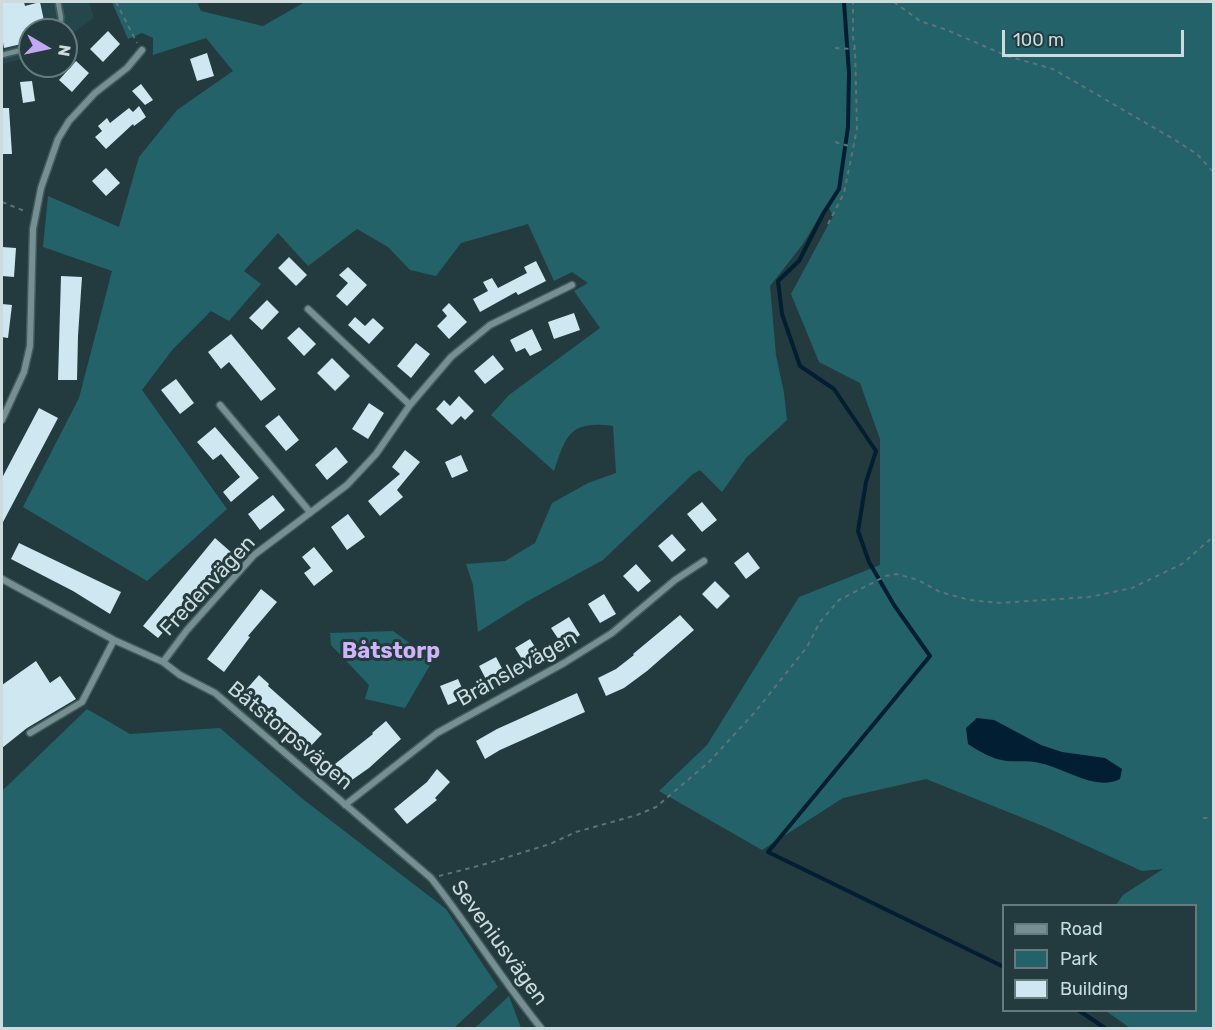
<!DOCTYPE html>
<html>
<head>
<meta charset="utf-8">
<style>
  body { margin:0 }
  #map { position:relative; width:1215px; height:1030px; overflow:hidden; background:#233b3e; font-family:Rubik,sans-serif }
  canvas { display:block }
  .frame { position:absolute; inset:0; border:3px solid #cddbdd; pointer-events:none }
  .legend { position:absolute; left:1002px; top:904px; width:195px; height:108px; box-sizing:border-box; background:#233b3e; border:2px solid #677b7e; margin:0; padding:8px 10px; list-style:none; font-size:18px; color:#cddbdd }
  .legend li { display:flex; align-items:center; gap:12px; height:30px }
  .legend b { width:30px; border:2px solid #677b7e }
  .north { position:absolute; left:18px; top:18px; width:60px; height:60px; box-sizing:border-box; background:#233b3e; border:2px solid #677b7e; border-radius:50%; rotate:99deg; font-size:16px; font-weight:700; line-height:24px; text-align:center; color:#cddbdd }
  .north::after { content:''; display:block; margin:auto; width:21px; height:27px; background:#c4a7f1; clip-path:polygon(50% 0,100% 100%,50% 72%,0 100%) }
  .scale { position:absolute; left:1002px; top:30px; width:182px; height:27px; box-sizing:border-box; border:3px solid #cddbdd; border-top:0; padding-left:8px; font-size:18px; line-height:21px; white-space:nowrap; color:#cddbdd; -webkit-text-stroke:4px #233b3e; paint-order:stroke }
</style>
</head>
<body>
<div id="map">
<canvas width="1215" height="1030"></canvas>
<div class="frame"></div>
<ul class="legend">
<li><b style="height:8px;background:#758f92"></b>Road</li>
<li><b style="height:16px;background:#236269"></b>Park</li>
<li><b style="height:16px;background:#cee7f1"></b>Building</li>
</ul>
<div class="north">N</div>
<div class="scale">100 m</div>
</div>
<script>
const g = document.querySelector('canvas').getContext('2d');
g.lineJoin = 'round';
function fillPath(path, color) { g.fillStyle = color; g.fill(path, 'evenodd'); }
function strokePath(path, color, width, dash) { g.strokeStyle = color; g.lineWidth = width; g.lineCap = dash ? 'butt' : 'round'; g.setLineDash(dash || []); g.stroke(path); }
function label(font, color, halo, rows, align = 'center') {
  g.font = font + ' Rubik,sans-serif'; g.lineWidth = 6; g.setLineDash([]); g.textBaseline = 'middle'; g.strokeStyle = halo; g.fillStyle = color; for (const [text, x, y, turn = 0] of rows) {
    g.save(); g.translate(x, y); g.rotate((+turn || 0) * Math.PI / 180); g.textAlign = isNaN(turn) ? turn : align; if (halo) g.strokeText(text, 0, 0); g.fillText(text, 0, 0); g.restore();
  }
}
const built = new Path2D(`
  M2 2H89L94 18 77 30 68 40H66V30H30V57L2 64Z`);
const green = new Path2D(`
  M112 2H197L201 11 263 26 305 2H1213V1028H1130L1106 1011 1196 1010V906L1116 905 1123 895 1163 869 1142 871 1043 826 926 779 843 798 762 850 659 791 707 745 799 597 880 565V439L860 383 819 362 791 294 833 216 827 204 803 244 770 286 776 355 784 393 787 420 746 458 722 492 700 470 693 474 603 560 526 602 478 632 473 585 466 564 505 561 535 543 552 503 588 483 616 473 613 426C570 420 566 435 554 471L491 415 509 395 600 328 574 291 588 283 572 272 554 281 528 224 461 243 436 276 410 270 388 247 357 229 308 266 278 233 244 271 261 284 229 321 211 311 173 349 142 390 227 509 147 581 23 507 79 398 112 271 43 247 48 196 119 227 139 157 177 110 233 71 206 38 153 55V38L142 33 128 39Z
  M393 631 433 660 405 708 365 699 369 685 331 645 330 633Z
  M87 709 130 734 220 728 304 800 446 909 498 987 454 1028H2V788L4 789Z
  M509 996 521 1028H475Z`);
const water = new Path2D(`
  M977 718 994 720 1041 745 1062 752 1105 758 1122 769 1120 779C1097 791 1067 770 1044 764 1031 760 1019 762 1007 761 992 759 980 752 968 744L966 728Z`);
const stream = new Path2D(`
  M844 2 849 73 848 127 839 189 823 214 799 261 778 281 782 314 800 366 834 389 876 451 866 482 858 531 869 562 894 605 930 656 768 852 1004 967
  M1078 1010 1105 1028`);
const building = new Path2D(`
  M2 2H24L25 6 40 2 46 30H30V42L4 48 2 37Z
  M108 31 120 44 103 62 90 49Z
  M207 53 214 76 197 81 190 59Z
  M76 61 89 73 72 92 59 80Z
  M32 81 35 101 23 103 20 82Z
  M141 84 153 100 145 105 132 91Z
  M139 106 146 117 134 126 133 124 106 149 95 137 102 131 98 126 107 118 110 123 129 108 133 112Z
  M2 108H9L12 154H2Z
  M106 168 120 183 106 196 92 181Z
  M2 247 16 248 14 277 2 276Z
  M289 257 307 275 296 286 278 268Z
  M536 261 546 281 518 295 516 292 480 312 473 299 488 291 483 282 492 278 498 288 527 273 524 267Z
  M348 267 367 285 347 306 336 296 348 283 339 275Z
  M61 276 82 277 78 336 77 380H58Z
  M267 300 279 312 262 330 249 318Z
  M449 303 467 322 449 339 437 326 447 316 442 310Z
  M2 304 12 305 8 338 2 337Z
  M574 313 580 330 554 339 548 322Z
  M355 317 365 326 373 318 384 328 369 344 348 325Z
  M299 327 316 344 304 356 287 338Z
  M532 329 542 350 530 356 525 348 516 352 510 340Z
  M231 334 276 389 261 401 229 362 221 369 208 352Z
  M416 343 430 354 411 378 397 366Z
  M493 355 504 369 485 384 474 371Z
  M332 358 350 376 335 391 317 373Z
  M176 379 194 403 180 414 161 390Z
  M459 396 474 411 465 420 461 416 452 425 436 409 444 400 450 406Z
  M369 403 384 413 368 439 352 429Z
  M39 408 58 418 2 524V478Z
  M279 415 299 440 286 451 265 426Z
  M215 427 259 478 231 502 223 492 240 477 221 454 213 460 197 442Z
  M336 447 348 462 327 480 315 465Z
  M405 450 420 462 397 490 403 497 380 516 368 501 400 474 392 467Z
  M461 455 468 471 452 478 445 462Z
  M273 495 285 510 260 530 248 514Z
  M702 502 717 520 702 532 687 514Z
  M348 514 365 537 347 550 331 527Z
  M672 534 686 550 672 562 658 546Z
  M215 538 232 553 204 588 203 587 174 623 172 622 158 638 143 626Z
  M19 543 121 592 110 614 73 591 11 559Z
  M314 547 333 571 314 586 304 573 311 568 302 557Z
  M748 552 760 568 746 579 734 563Z
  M636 564 651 581 638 592 623 576Z
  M715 581 730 596 717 609 702 594Z
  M261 589 277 602 248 636 250 637 224 672 207 659Z
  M604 594 616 614 600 623 588 604Z
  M680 615 694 630 647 671 624 688 606 696 598 678 616 669 634 655 633 654Z
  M569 617 580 635 563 646 551 628Z
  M530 639 542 658 527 667 515 648Z
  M496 657 506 676 489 685 479 666Z
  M36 661 50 683 60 676 76 699 27 728 2 748V685Z
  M259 675 269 684 268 686 322 734 309 748 245 691Z
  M458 679 466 697 448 705 440 686Z
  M577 693 585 712 500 750 485 759 476 741 497 729Z
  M386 721 401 739 369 768 349 782 335 764 373 734 372 733Z
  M437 769 450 782 435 798 437 800 407 824 394 809 427 782Z`);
const path = new Path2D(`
  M116 2 137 43
  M894 2 920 21 947 30 1007 56 1053 69 1175 140 1197 154 1214 173
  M835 48 855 49
  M835 142 852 147
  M2 202 27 212
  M828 224 844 193 857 129 855 49 853 37V2
  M1203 818H1214
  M439 876 482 865 550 844 576 832 637 815 656 807 709 762 755 712 807 647 820 622 839 600 886 576 897 574 918 580 940 592 970 600 999 603 1089 597 1132 588 1182 564 1214 536`);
const service = new Path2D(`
  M58 2 61 18 59 30
  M2 55 30 48`);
const minor = new Path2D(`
  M308 309 410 405
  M220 405 310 512
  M2 420 24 372 30 346 33 229 41 188 58 139 69 121 95 93 127 68 142 50
  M2 579 114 640 163 662 180 675 215 693 431 878C469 926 502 980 541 1028
  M163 662 187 630 254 555 347 485 376 454 410 405 451 357 490 325 572 285
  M30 733 82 702 114 640
  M345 805 437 733 564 663 612 633 675 580 704 561`);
const streetNames = [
  ["Fredenvägen",208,586,-47],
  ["Bränslevägen",517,669,-29],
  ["Båtstorpsvägen",290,736,40],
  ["Seveniusvägen",499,943,54]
];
const neighbourhoodNames = [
  ["Båtstorp",391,652]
];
fillPath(built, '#25474b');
fillPath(green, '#236269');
fillPath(water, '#021e32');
strokePath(stream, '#021e32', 4);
fillPath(building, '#cee7f1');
strokePath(service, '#445a5c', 8);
strokePath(minor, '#445a5c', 9);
strokePath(path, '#5f7376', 2, [4.5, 4.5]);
strokePath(service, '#758f92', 4.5);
strokePath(minor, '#758f92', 6);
label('21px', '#cddbdd', '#233b3e', streetNames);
label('bold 22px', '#cfb4fa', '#233b3e', neighbourhoodNames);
</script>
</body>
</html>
